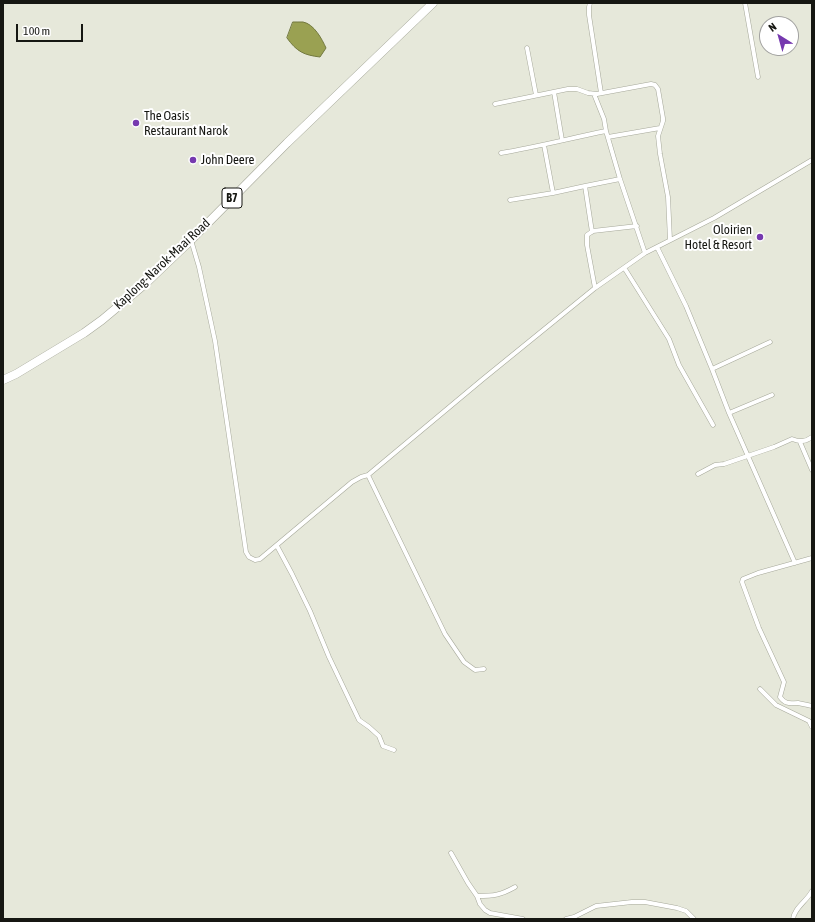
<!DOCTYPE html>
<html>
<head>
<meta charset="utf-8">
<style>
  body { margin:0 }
  #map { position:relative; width:815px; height:922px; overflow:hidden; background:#e6e8da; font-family:"Asap Condensed",sans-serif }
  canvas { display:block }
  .frame { position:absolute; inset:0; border:4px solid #161712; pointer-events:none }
  .north { position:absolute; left:759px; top:16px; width:40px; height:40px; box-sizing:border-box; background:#fff; border:1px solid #a2a2a0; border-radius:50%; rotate:323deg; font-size:11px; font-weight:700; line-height:16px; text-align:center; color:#161712 }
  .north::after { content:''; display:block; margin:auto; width:14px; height:18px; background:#7639af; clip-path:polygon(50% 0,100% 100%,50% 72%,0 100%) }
  .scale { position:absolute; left:16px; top:24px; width:67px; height:18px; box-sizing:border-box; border:2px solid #161712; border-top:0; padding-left:5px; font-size:12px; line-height:14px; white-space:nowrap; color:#161712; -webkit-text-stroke:3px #fff; paint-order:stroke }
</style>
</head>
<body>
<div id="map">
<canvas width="815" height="922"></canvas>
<div class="frame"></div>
<div class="north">N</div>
<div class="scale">100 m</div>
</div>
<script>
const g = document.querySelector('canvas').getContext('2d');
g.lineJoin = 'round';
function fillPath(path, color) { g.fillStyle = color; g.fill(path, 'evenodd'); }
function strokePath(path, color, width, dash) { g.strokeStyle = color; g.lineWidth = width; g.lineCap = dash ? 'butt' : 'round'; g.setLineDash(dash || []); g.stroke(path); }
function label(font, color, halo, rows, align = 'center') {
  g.font = font + ' "Asap Condensed",sans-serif'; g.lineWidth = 4; g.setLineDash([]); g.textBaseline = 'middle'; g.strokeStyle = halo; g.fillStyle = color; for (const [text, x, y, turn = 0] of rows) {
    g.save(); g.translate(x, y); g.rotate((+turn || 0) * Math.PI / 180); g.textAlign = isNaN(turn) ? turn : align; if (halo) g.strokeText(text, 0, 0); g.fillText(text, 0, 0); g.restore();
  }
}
const water = new Path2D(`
  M293 22C296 22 300 22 303 22 314 24 322 39 326 48L320 57C304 55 297 52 287 38Z`);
const street = new Path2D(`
  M590 3 589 7V15L601 93
  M745 3 758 77
  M527 48 536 95
  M554 92 562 140
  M594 94 604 119 606 131 620 179 645 253
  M495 104 568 89H577L588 93 597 94 651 84 655 85 658 89 663 118V121L658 136 660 154 668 197 670 240
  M608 137 660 128
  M544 145 553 193
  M501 153C537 147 571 138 606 131
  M585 186 620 179
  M510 200 553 193 585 186 592 232
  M191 240 199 267 215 341 246 552 249 557 255 560 260 559 352 482 361 477 368 475 445 634 464 662 475 670 484 669
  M657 247 686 306 712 369 729 413 795 563
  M625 269 669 339 679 365 713 425
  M595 288 587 245V235L593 231 637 226
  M712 369 770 342
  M729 413 772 395
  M800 442 812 470
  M698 474 715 465 724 464 774 447 792 439C800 442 805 442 812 437
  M368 475 483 379 595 288 645 253 714 218 812 160
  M277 546 292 574 310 611 329 657 359 720 369 727 379 736 383 746 394 750
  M812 558 758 573 743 579 742 582 759 628 784 682 780 697C786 705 790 703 798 703 803 704 808 705 812 706
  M760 689 776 705 809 721 812 727
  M451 853 468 883 477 896 480 904 485 910 490 913 523 919
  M477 896C494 896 501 895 515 887
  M566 919 574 917 596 906 632 902H645L677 908 686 911 694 919
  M793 919C794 908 807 901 812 891`);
const highway = new Path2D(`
  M3 380 16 374 84 333 102 320 145 284 191 240 287 143 433 3`);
const markers = [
  [136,123,4,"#7639af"],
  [193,160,4,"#7639af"],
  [760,237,4,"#7639af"]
];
const shields = [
  [232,198,20]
];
const shieldNames = [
  ["B7",232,198]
];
const poiNames = [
  ["The Oasis",144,116],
  ["Restaurant Narok",144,131],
  ["John Deere",201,160],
  ["Oloirien",752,230,"right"],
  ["Hotel & Resort",752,245,"right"]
];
const streetNames = [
  ["Kaplong-Narok-Maai Road",162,264,-43]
];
fillPath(water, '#9aa152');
strokePath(water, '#72783f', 1);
strokePath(street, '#a6a89a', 5);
strokePath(highway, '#a6a89a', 9);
strokePath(street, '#fff', 4);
strokePath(highway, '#fff', 8);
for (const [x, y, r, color] of markers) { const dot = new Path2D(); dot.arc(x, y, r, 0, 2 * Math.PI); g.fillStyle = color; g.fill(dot); strokePath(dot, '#fff', 1.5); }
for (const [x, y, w] of shields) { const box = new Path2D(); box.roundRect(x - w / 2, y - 10, w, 20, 3); g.fillStyle = '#fff'; g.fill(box); strokePath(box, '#161712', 1); }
label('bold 12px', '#161712', null, shieldNames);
label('13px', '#161712', '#fff', poiNames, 'left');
label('13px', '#161712', '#fff', streetNames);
</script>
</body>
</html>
